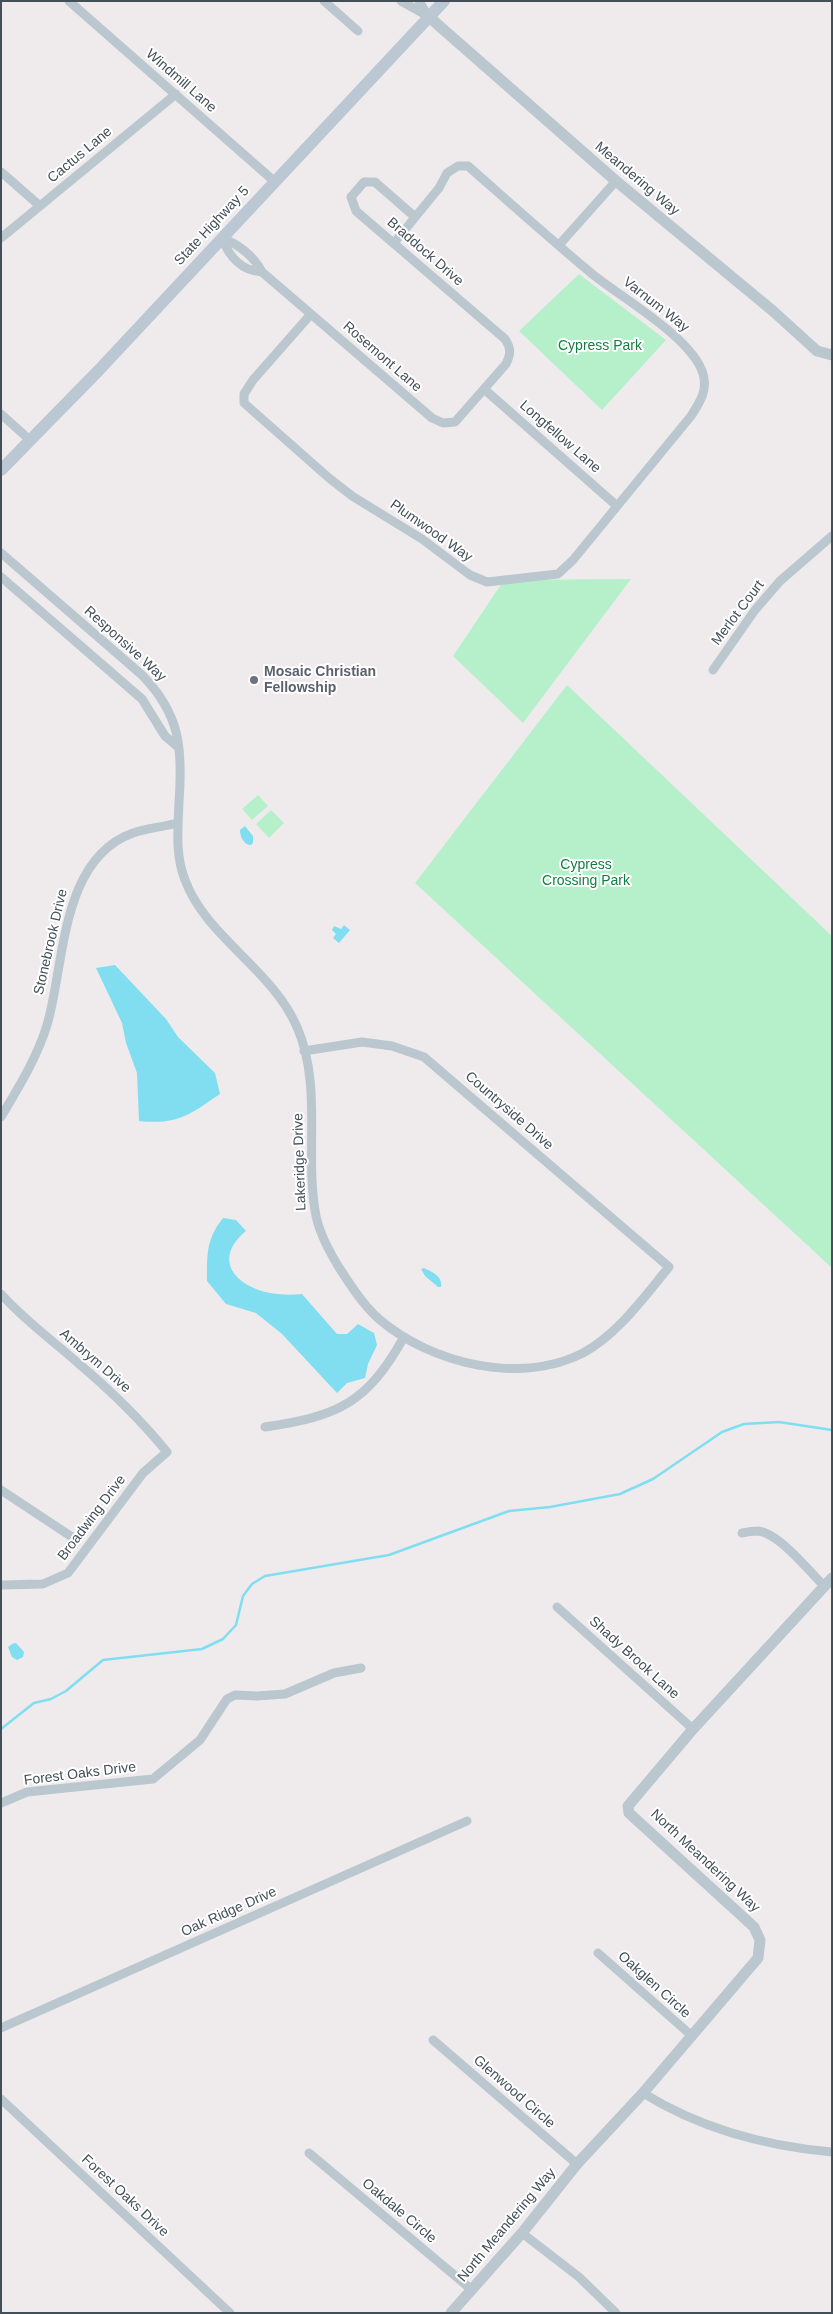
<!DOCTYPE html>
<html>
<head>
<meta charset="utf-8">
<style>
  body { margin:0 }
  #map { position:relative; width:833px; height:2314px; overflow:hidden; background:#efebec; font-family:Arial,sans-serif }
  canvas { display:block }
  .frame { position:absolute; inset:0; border:2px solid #43505a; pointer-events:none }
</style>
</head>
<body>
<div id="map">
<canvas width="833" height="2314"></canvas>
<div class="frame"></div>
</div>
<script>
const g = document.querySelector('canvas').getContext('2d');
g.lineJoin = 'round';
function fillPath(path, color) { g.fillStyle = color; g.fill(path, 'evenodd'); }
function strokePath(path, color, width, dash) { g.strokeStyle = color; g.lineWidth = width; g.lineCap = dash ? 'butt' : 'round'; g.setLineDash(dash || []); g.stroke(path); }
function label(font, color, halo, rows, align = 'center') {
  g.font = font + ' Arial,sans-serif'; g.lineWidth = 4; g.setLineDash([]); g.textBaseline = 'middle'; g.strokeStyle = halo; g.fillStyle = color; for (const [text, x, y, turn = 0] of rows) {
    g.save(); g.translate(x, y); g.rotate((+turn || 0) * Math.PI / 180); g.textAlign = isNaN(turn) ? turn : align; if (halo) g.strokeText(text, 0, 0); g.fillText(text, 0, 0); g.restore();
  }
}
const green = new Path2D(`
  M579 274 666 340 602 410 519 331Z
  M631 579 523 723 453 656 504 580Z
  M567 685 832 936V1268L415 883Z
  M258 795 268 806 252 820 242 809Z
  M271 810 284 823 269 838 256 824Z`);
const water = new Path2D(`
  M245 826 253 836V843L251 845C244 845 240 837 240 830Z
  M344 925 350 930 339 943 333 938 336 934 332 930 334 926 341 929Z
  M115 965 166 1019 178 1037 215 1073 220 1094C189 1115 178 1125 139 1121L137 1073 126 1043 122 1023 96 968Z
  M223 1218 236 1220 246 1231C212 1259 235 1286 270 1293 281 1295 291 1295 302 1294L337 1334H347L358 1324 374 1333 377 1345 368 1364 365 1378 347 1383 337 1393 282 1334 256 1313 226 1304 207 1281C207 1255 206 1239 223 1218Z
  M424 1268C432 1272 443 1276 441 1287H438L425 1276 421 1269Z
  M16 1643 24 1652 23 1657 17 1660 12 1657 8 1647 12 1644Z`);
const stream = new Path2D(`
  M1 1729 34 1703 51 1699 66 1691 103 1660 202 1649 223 1639 236 1625 243 1596 252 1584 265 1576 389 1555 509 1511 550 1507 620 1494 653 1479 722 1432 744 1424 779 1422 832 1430`);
const minor = new Path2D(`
  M69 1 274 181
  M324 1 358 31
  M401 1 428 16
  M419 1 428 16
  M1 172 40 206
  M1 238 176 94
  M222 238C238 244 254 256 262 272L432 418 443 423 455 422 506 364C511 354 511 348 505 339L356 211 351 197 364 182H375L415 217
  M222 238C229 257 242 271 262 272
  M559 245 616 181
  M311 314 253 380 244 394V403L329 478 352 496 422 539 470 575 487 582 558 574 573 560 691 416C700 402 708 390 703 374 693 338 620 297 591 273 549 238 509 202 468 166H458L447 173 439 188 394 243
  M484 389 617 506
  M1 414 31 441
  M1 553 142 675C180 714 183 748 179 802 178 828 175 855 185 880 206 937 272 969 297 1027 323 1087 304 1153 316 1216 320 1235 330 1253 340 1269 351 1286 364 1306 379 1319 431 1364 520 1385 583 1353 618 1334 644 1297 669 1267L424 1057 392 1046 362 1042 304 1051
  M1 577 142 699 165 736 178 747
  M713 670 755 610 780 581 832 536
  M1 1117C18 1088 37 1058 47 1025 65 964 60 859 133 833 147 828 163 827 177 823
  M1 1294C24 1320 52 1340 78 1363 110 1390 140 1419 167 1452L143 1473 68 1573 43 1584 1 1585
  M265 1427C339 1416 367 1403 404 1337
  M1 1490 72 1537
  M742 1533C747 1532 753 1531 758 1531 779 1533 809 1571 824 1586
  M557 1607 693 1729
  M1 1803 27 1792 153 1779 200 1740 227 1699 235 1695 257 1696 285 1694 334 1673 361 1668
  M598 1953 692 2036
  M1 2028 467 1821
  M433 2040 577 2164
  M643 2093C701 2129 764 2146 832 2152
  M1 2099 230 2313
  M309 2153 472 2290
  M522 2233 579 2277 616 2313`);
const tertiary = new Path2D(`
  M428 16 616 181 773 311 817 351 832 355
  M451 2313 522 2233 577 2164 643 2093 758 1958 760 1940 754 1927 629 1813 628 1806 693 1729 832 1578`);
const secondary = new Path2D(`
  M1 470 99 370 444 1`);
const markers = [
  [254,680,5,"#6b7280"]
];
const streetNames = [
  ["Windmill Lane",181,81,41],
  ["Cactus Lane",80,155,-40],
  ["Meandering Way",637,179,40],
  ["State Highway 5",212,226,-47],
  ["Braddock Drive",425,252,41],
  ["Varnum Way",656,305,38],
  ["Rosemont Lane",382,357,41],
  ["Longfellow Lane",560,437,41],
  ["Plumwood Way",431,531,35],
  ["Merlot Court",738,613,-53],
  ["Responsive Way",125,644,42],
  ["Stonebrook Drive",51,942,-77],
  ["Countryside Drive",509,1111,41],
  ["Lakeridge Drive",300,1162,-92],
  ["Ambrym Drive",95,1361,41],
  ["Broadwing Drive",92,1518,-53],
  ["Shady Brook Lane",634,1658,42],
  ["Forest Oaks Drive",80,1774,-7],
  ["North Meandering Way",705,1861,43],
  ["Oak Ridge Drive",229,1912,-24],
  ["Oakglen Circle",654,1985,42],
  ["Glenwood Circle",514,2092,41],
  ["Forest Oaks Drive",125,2196,43],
  ["Oakdale Circle",399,2211,40],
  ["North Meandering Way",507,2225,-50]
];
const parkNames = [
  ["Cypress Park",600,346],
  ["Cypress",586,865],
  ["Crossing Park",586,881]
];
const worshipNames = [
  ["Mosaic Christian",264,672],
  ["Fellowship",264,688]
];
fillPath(green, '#b6f0ca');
fillPath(water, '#80def0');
strokePath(stream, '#80def0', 2.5);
strokePath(minor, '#bbc7cf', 9);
strokePath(tertiary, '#bbc7cf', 11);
strokePath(secondary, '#bbc8d4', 12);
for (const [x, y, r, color] of markers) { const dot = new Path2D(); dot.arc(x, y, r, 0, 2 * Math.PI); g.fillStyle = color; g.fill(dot); strokePath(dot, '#fff', 2); }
label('14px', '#43505a', '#fff', streetNames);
label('14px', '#127e42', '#fff', parkNames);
label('bold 14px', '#5b616d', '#fff', worshipNames, 'left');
</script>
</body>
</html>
